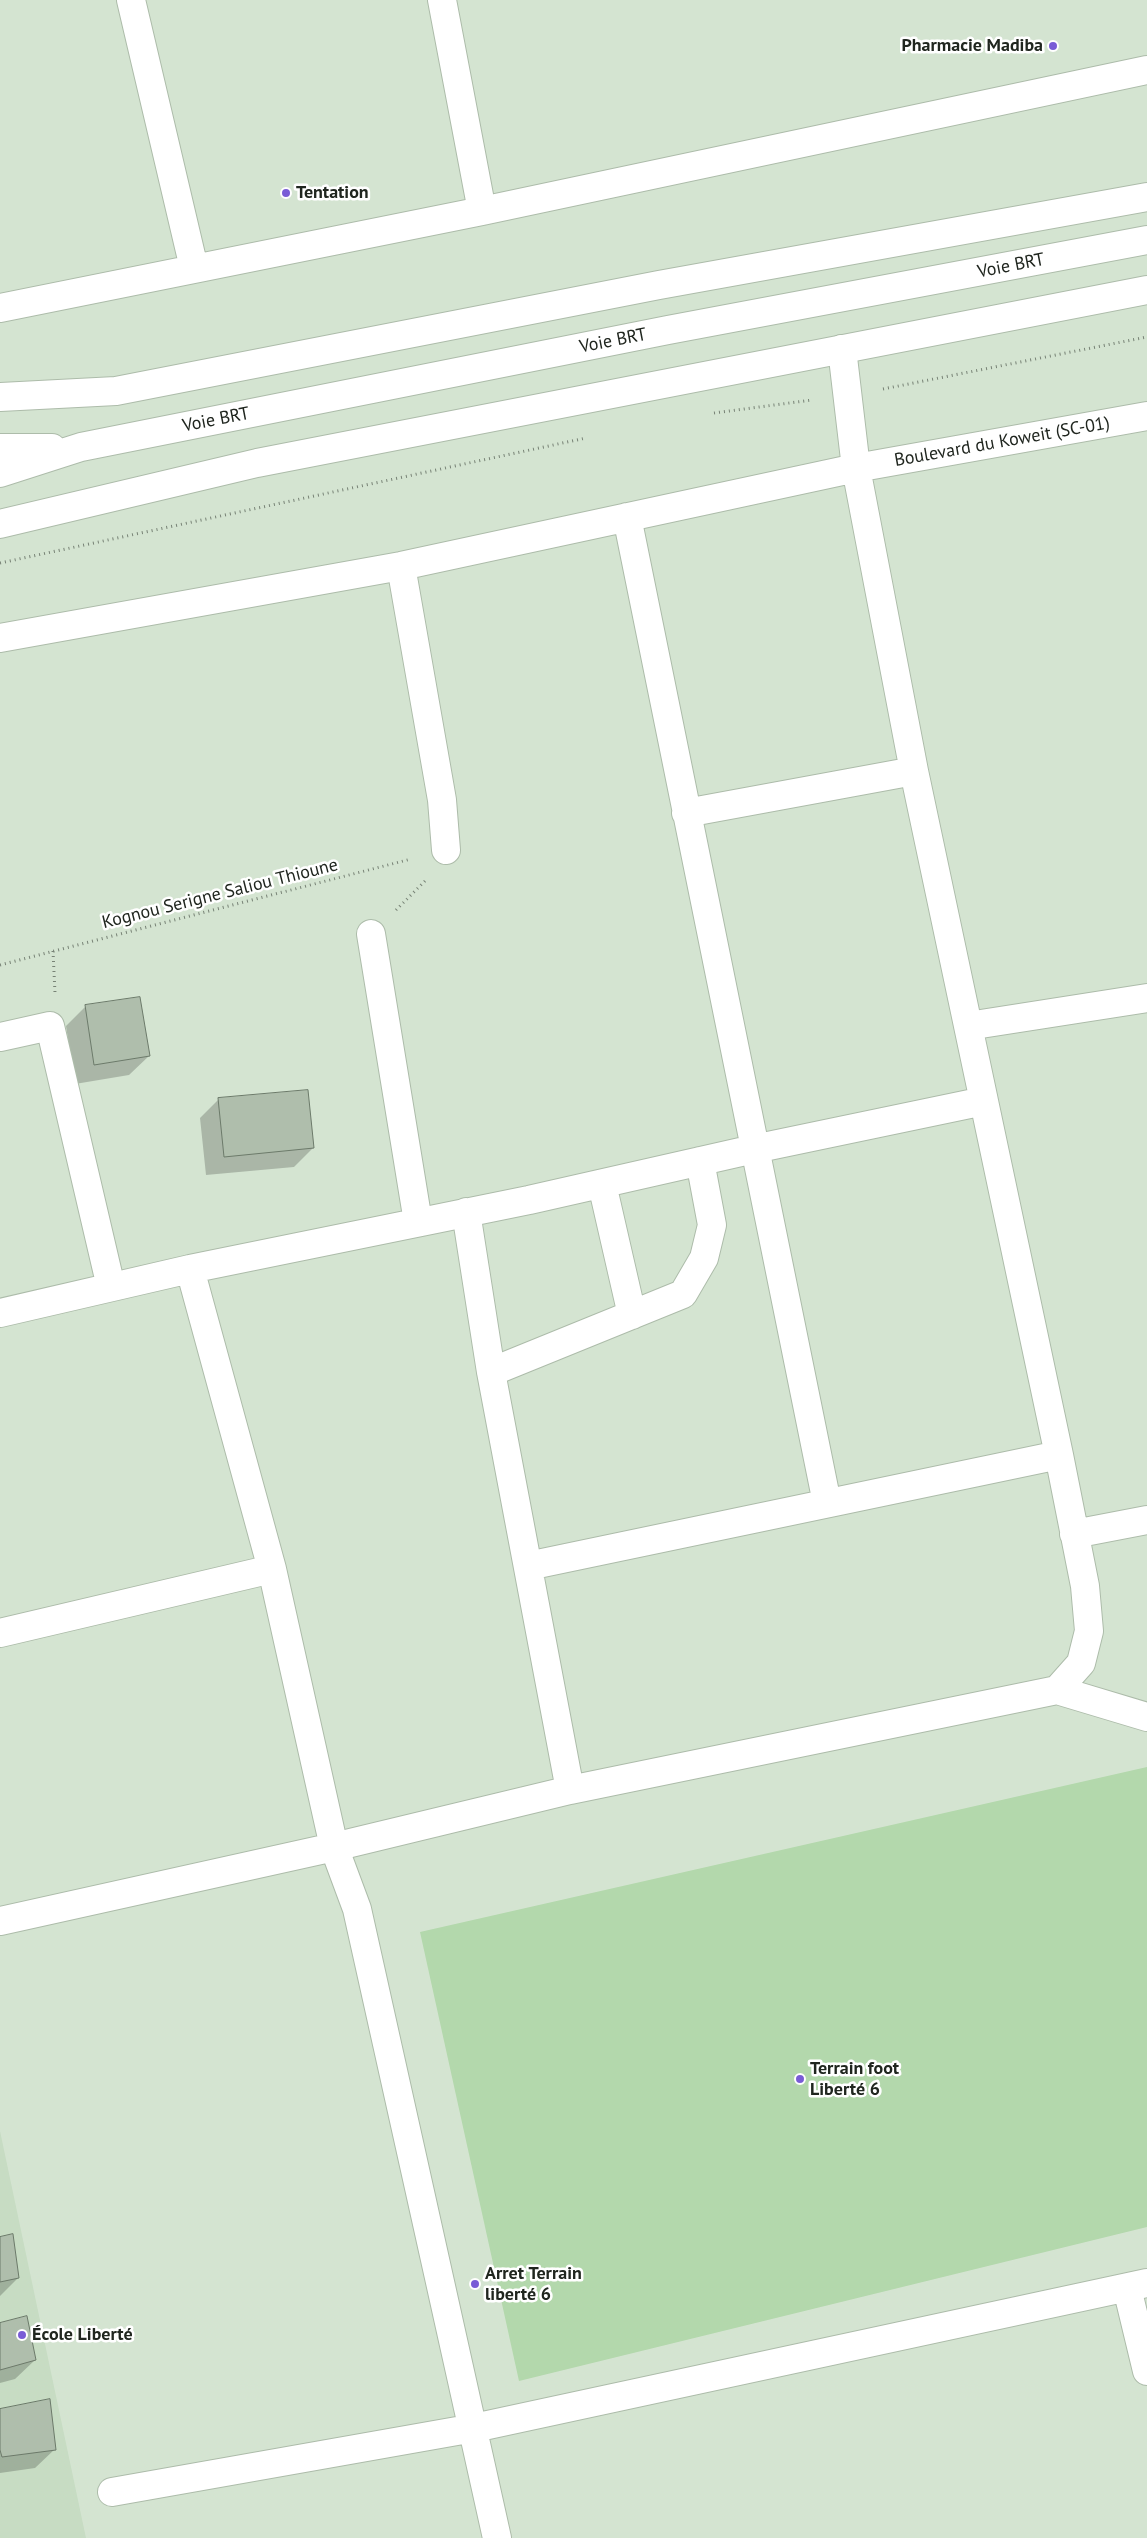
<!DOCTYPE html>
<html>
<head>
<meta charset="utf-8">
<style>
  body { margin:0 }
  canvas { display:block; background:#d4e4d1 }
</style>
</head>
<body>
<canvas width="1147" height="2538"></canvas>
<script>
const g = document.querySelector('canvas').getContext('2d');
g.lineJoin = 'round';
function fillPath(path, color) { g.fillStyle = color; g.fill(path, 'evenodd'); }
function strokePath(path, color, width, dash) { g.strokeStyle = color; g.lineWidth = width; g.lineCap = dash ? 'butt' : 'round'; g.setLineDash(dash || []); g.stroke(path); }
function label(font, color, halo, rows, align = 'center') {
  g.font = font + ' "PT Sans",sans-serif'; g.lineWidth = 5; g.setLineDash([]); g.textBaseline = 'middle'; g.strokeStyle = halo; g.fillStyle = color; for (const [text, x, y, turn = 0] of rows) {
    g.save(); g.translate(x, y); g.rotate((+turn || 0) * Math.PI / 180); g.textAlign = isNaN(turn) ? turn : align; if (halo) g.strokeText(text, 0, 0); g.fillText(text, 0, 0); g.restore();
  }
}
const built = new Path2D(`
  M0 2131 86 2538H0Z`);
const green = new Path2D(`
  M1147 1767V2227L519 2381 420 1932Z`);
const shadow = new Path2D(`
  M85 1007 149 1056 129 1075 75 1084 66 1026Z
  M219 1099 313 1148 294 1167 206 1175 200 1118Z
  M0 2238 18 2278 0 2296Z
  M0 2324 35 2360 15 2379 0 2383Z
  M0 2410 55 2449 35 2468 0 2473Z`);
const building = new Path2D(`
  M140 997 150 1056 94 1065 85 1005Z
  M308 1090 314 1148 224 1157 218 1098Z
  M13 2234 19 2278 0 2282V2237Z
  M27 2316 36 2360 0 2370V2323Z
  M50 2399 56 2450 2 2457 0 2450V2409Z`);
const path = new Path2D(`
  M883 389 1147 337
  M714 413 812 400
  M0 563 586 438
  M396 910 427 879
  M53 951 55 993
  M0 965 411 859`);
const minor = new Path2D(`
  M131 0 194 268
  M442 0 482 211
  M0 308 482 211 1147 70
  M0 448H52
  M0 473 81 447 668 330 1147 240
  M627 517 827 1503
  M401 566 442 800 446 850
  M0 638 401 566 856 468 1147 416
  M686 813 914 771
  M371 934 418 1222
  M968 1026 1147 998
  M0 1037 50 1026 111 1287
  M602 1184 632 1315
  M466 1212 491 1372 570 1790
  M190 1269 272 1569 334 1847 357 1909 497 2538
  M0 1313 190 1269 529 1200 754 1149 984 1101
  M491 1372 683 1294 704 1258 712 1225 700 1161
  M1074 1534 1147 1520
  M528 1566 1059 1455
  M0 1633 272 1569
  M1057 1690 1147 1717
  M0 1921 334 1847 570 1790 1057 1690 1081 1663 1089 1631 1085 1586 1059 1455 914 771 856 468 842 349
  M1127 2288 1147 2371
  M112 2492 474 2428 1147 2283`);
const major = new Path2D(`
  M0 397 116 391 659 285 1147 197
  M0 524 257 463 1147 290`);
const markers = [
  [1053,46,5,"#795cd6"],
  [286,193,5,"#795cd6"],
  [800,2079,5,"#795cd6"],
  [475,2284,5,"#795cd6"],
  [22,2335,5,"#795cd6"]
];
const poiNames = [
  ["Pharmacie Madiba",1043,46,"right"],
  ["Tentation",296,193],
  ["Terrain foot",810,2069],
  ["Liberté 6",810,2090],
  ["Arret Terrain",485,2274],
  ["liberté 6",485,2295],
  ["École Liberté",32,2335]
];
const streetNames = [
  ["Voie BRT",1011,266,-11],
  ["Voie BRT",613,341,-11],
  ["Voie BRT",216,420,-11],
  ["Boulevard du Koweit (SC-01)",1002,442,-10],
  ["Kognou Serigne Saliou Thioune",220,894,-14]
];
fillPath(built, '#c7dcc3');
fillPath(green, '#b3d8ac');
fillPath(shadow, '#0003');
fillPath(building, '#afbeac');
strokePath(building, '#6c7a6a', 1);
strokePath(minor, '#adbcaa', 30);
strokePath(major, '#adbcaa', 30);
strokePath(path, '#778275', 3, [1, 4]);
strokePath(minor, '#fff', 28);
strokePath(major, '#fff', 28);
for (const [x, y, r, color] of markers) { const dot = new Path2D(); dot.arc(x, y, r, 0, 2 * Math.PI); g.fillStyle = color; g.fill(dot); strokePath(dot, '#fff', 2); }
label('bold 18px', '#20261f', '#fff', poiNames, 'left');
label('18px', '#20261f', '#fff', streetNames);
</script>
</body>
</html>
